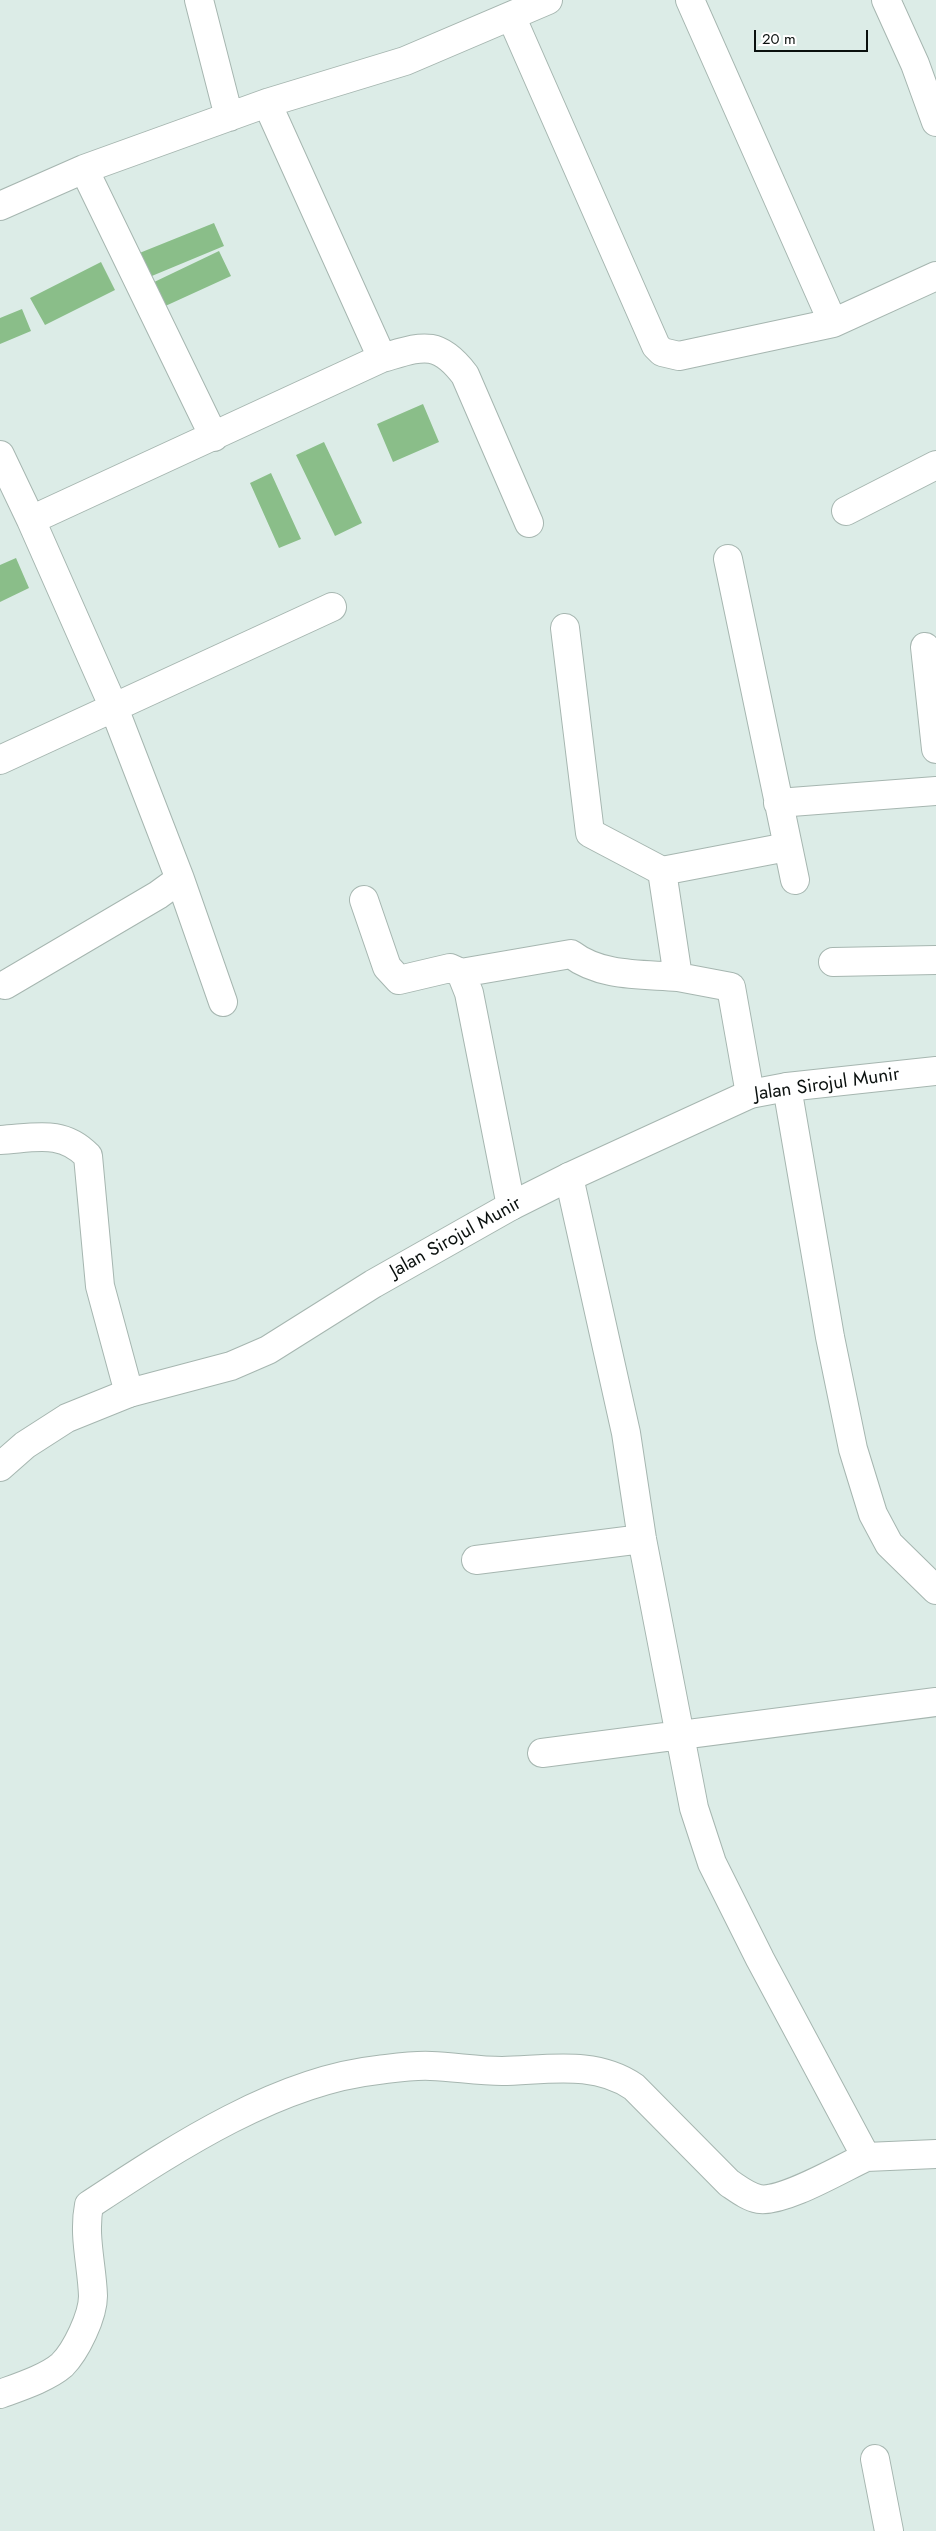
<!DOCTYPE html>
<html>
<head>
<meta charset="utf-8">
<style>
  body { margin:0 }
  #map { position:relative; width:936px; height:2531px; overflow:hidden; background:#dcece7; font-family:Jost,sans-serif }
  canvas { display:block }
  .scale { position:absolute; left:754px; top:30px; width:114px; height:22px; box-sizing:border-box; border:2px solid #0a100e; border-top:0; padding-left:6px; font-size:15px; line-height:18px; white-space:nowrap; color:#0a100e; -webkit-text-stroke:4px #fff; paint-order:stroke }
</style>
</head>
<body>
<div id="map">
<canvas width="936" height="2531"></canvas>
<div class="scale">20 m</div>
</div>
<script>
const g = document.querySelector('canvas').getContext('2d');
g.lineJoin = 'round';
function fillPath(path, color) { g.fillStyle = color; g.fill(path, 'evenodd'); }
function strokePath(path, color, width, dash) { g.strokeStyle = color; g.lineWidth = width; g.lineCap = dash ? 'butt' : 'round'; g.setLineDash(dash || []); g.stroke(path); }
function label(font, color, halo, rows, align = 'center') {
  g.font = font + ' Jost,sans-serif'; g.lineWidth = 4.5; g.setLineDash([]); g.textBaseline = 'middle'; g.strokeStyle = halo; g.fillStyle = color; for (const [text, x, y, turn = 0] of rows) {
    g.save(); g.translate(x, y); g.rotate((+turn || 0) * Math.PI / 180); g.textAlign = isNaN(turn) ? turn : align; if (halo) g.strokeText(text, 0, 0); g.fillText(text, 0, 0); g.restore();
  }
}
const building = new Path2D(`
  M214 223 224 246 147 278 137 254Z
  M219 251 231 276 161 308 150 284Z
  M101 262 115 290 45 325 30 298Z
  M22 309 31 331 0 344V318Z
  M423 404 439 442 393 462 377 424Z
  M324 442 362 523 335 536 296 455Z
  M271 473 301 539 279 548 250 483Z
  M16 558 29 588 0 602V565Z`);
const street = new Path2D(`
  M199 0 229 117
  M690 0 833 323
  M886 0 915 64 936 122
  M511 16 656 346 662 352 679 356 833 323 936 276
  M267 103 382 358
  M84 169 214 437
  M0 206 84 169 267 103 405 61 548 0
  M0 455 31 520 114 708 180 879 158 895 5 985
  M846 511 936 465
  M31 520 382 358C421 347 437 338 465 375L529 523
  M728 559 795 880
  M565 628 590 833 662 871 678 977 731 987 750 1094
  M925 647 936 749
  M0 760 332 607
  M778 803 936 791
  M662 871 787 847
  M180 879 223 1002
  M364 900 387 967 399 980 450 968 461 973 469 993 511 1206
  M833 962 936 960
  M461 973 571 954C601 977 642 974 678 977
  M787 1087 830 1337 853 1449 873 1514 889 1544 936 1590
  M0 1140C35 1138 62 1129 88 1156L100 1286 129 1393
  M569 1177 626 1433 642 1539 694 1808 712 1863 760 1959 866 2157 936 2154
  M476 1560 642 1539
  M542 1753 936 1702
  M0 2394C19 2387 47 2378 62 2365 76 2351 93 2316 93 2296 92 2265 83 2236 89 2205 173 2150 276 2081 378 2070 395 2068 414 2065 431 2066 455 2067 479 2071 502 2071 548 2070 595 2060 634 2087L729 2183C738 2189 748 2197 759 2199 783 2203 842 2168 866 2157
  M875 2459 889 2531`);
const secondary = new Path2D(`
  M0 1467 25 1445 67 1418 129 1393 231 1366 268 1350 373 1284 511 1206 569 1177 750 1094 787 1087 936 1071`);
const streetNames = [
  ["Jalan Sirojul Munir",827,1085,-8],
  ["Jalan Sirojul Munir",456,1238,-29]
];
fillPath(building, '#8abe89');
strokePath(street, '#a6b6b0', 30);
strokePath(secondary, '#a6b6b0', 30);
strokePath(street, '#fff', 28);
strokePath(secondary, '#fff', 28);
label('19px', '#0a100e', '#fff', streetNames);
</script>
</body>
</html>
